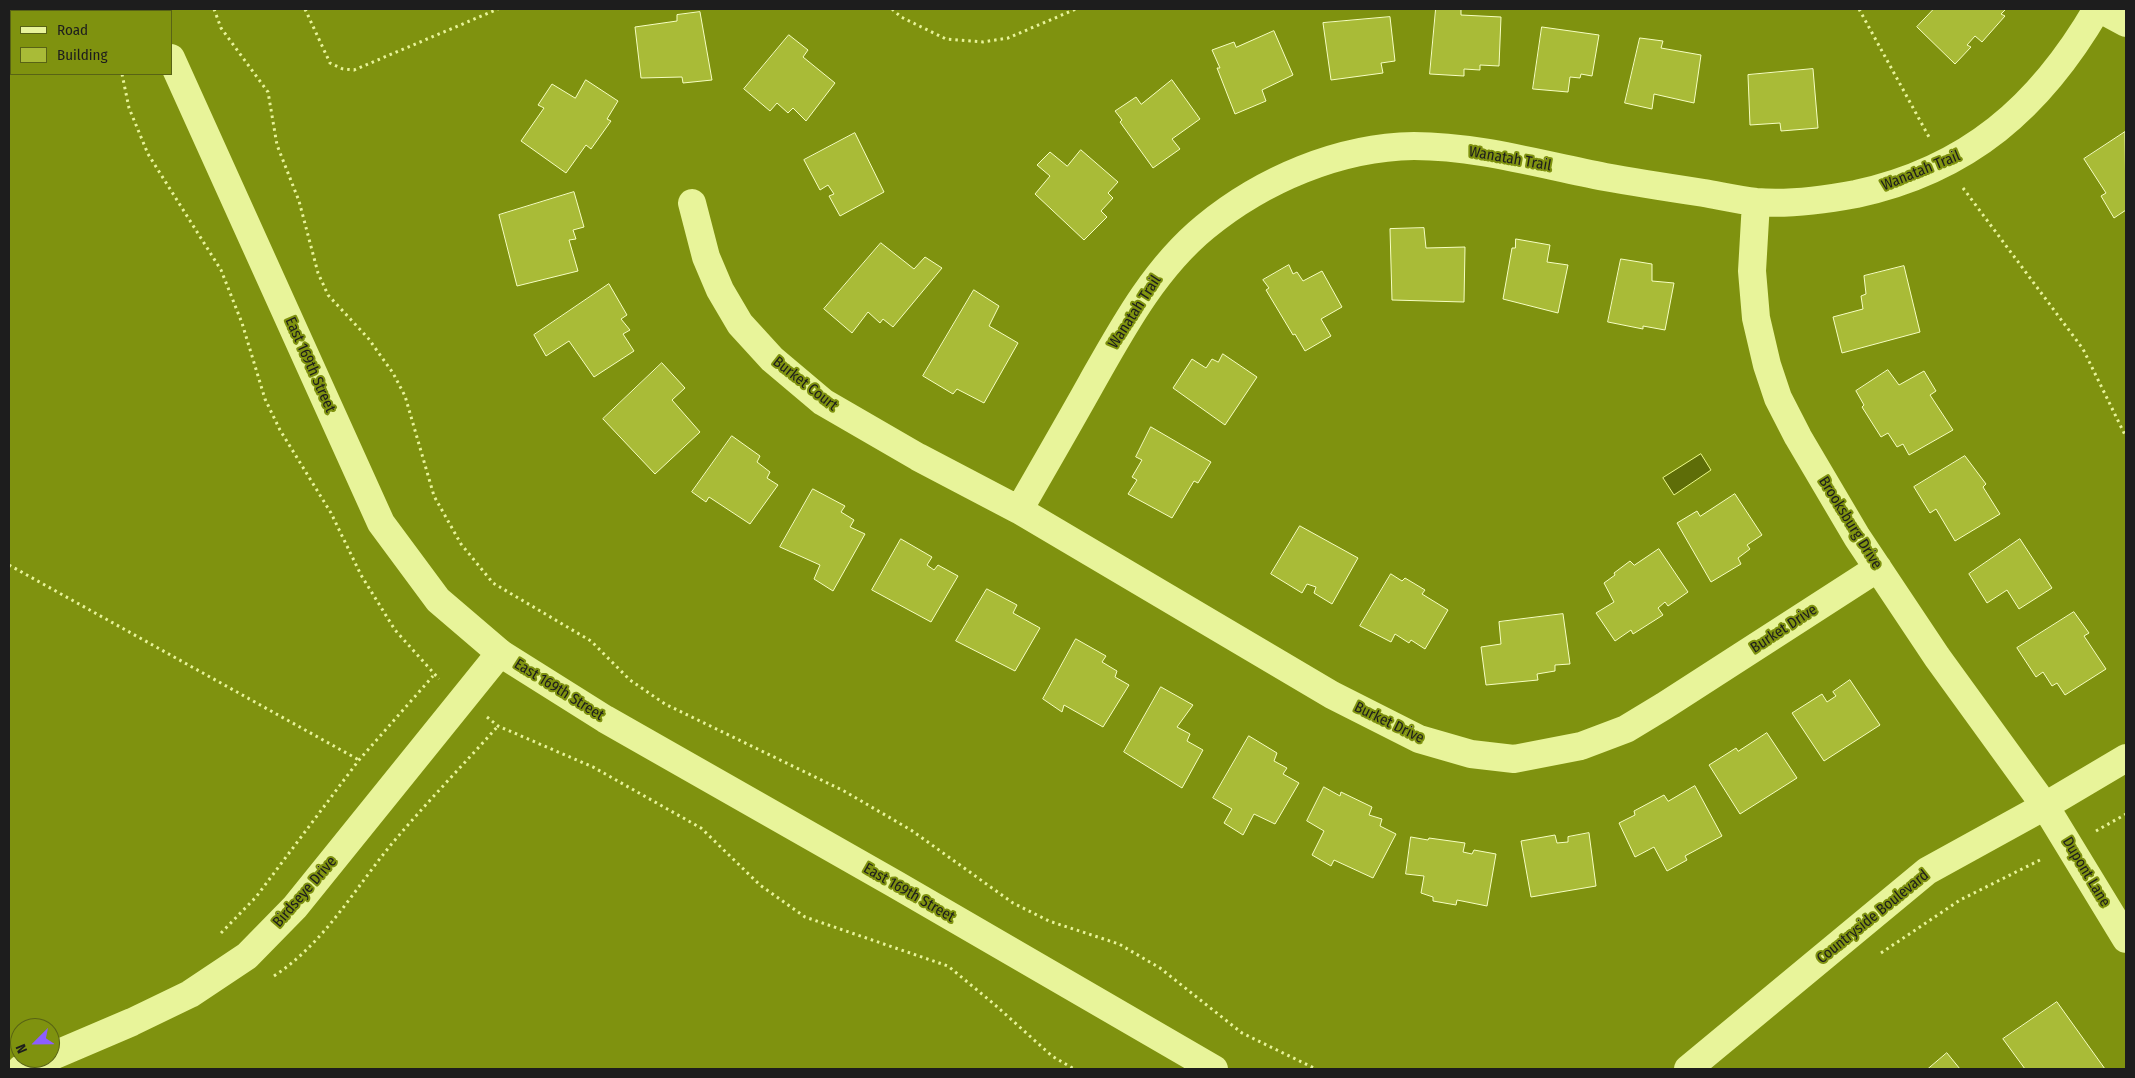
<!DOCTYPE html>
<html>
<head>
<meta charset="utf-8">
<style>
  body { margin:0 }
  #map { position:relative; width:2135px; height:1078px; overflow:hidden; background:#7f920f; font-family:"Fira Sans Condensed",sans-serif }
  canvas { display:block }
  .frame { position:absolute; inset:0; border:10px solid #1d1d1d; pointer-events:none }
  .legend { position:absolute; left:10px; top:10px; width:162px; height:65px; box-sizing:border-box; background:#7f920f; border:1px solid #586315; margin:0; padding:6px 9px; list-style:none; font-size:15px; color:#1d1d1d }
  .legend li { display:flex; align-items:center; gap:10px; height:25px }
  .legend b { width:25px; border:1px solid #586315 }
  .north { position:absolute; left:10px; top:1018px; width:50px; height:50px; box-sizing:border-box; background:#7f920f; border:1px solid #586315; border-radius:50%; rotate:247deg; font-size:14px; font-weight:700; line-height:20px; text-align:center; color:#1d1d1d }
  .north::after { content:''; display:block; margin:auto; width:18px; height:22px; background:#8d5dff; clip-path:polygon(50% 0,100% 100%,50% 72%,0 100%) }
</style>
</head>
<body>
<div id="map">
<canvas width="2135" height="1078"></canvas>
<div class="frame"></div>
<ul class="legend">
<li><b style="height:6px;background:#e8f49a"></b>Road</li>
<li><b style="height:14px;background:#a9bb37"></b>Building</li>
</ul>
<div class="north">N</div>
</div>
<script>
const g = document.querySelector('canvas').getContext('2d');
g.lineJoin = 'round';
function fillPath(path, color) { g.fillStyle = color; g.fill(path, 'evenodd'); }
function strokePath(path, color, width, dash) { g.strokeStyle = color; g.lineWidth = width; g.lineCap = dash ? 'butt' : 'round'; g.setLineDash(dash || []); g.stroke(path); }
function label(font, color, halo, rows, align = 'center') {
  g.font = font + ' "Fira Sans Condensed",sans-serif'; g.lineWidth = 4; g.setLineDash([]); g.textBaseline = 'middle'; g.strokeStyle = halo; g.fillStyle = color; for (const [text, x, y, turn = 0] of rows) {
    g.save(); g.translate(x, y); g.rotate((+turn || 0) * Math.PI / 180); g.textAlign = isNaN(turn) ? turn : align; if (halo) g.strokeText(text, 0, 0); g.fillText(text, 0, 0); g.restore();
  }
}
const water = new Path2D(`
  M1701 454 1711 470 1674 495 1663 478Z`);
const building = new Path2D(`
  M1436 9H1461V15L1501 17 1499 66 1480 65V70L1464 69V76L1430 74Z
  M1934 9H2006L2001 14 2005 16 1982 42 1975 36 1967 45 1971 47 1955 64 1917 27Z
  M700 12 712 80 683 83 682 77 641 78 635 27 677 21V15Z
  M1390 17 1395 61 1381 63 1383 73 1331 80 1323 23Z
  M1542 27 1599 35 1592 76 1581 74 1580 78 1570 77 1568 92 1533 89Z
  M1274 31 1293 75 1262 90 1266 101 1235 114 1217 68H1220L1212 50 1234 42 1236 47Z
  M789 35 808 50 803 57 835 83 806 121 793 108 788 113 777 103 770 111 744 89Z
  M1640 38 1663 41 1661 48 1701 55 1694 103 1654 94 1652 109 1625 103Z
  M1813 69 1818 128 1781 131 1780 123 1750 125 1748 75Z
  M586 80 618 101 607 119 611 121 591 149 586 145 566 173 521 141 544 108 538 105 552 84 575 98Z
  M1172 80 1200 119 1172 139 1180 149 1153 168 1120 122 1122 120 1115 111 1136 97 1141 104Z
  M2125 132 2126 210 2114 218 2101 196 2106 193 2084 159Z
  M855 133 884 192 840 216 829 196 834 194 828 185 820 190 804 160Z
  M1081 150 1118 182 1108 193 1113 198 1101 211 1107 217 1084 240 1035 194 1050 176 1037 165 1050 152 1067 166Z
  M574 192 584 227 573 230 576 239 569 240 578 271 517 286 499 215Z
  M1424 228 1426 248 1465 247 1464 302 1392 300 1390 229Z
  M1516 239 1550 245 1547 262 1568 265 1558 313 1503 299 1512 248H1515Z
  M881 243 914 269 925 257 942 268 893 327 883 319 880 323 868 312 852 333 824 309Z
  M1621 259 1652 264V281L1674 283 1665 330 1643 326V329L1608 322Z
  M1289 265 1293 274 1297 272 1303 281 1322 271 1342 307 1321 319 1331 336 1305 351 1295 334 1293 335 1266 290 1269 288 1263 280Z
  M1904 266 1920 332 1842 353 1833 317 1863 309 1861 296 1866 294 1864 276Z
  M609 284 627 315 621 319 630 330 623 334 634 351 594 377 569 341 546 356 534 335Z
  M974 290 999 306 989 326 1018 343 984 403 957 389 953 394 923 376Z
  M1223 354 1257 377 1225 425 1173 388 1192 359 1206 368 1212 359 1218 362Z
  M662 363 685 388 672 400 700 432 655 474 603 419Z
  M1888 370 1899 385 1924 371 1936 391 1930 395 1953 430 1909 455 1903 444 1897 447 1888 433 1881 437 1862 407 1864 405 1856 391Z
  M1151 427 1211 462 1198 483 1194 481 1172 518 1128 494 1137 480 1132 477 1142 460 1136 457Z
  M732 436 760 456 757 462 770 472 767 478 778 485 750 524 709 497 706 502 692 492Z
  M1965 456 1986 484 1983 487 2000 514 1955 541 1936 509 1930 513 1914 487Z
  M813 489 845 506 841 512 854 520 850 527 865 534 833 591 814 579 820 565 780 547Z
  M1735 494 1762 535 1747 545 1750 549 1738 558 1741 564 1711 582 1677 523 1697 511 1700 516Z
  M1300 526 1358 558 1332 604 1314 593 1316 587 1307 584 1302 593 1271 574Z
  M901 539 932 557 927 565 934 570 938 565 958 576 931 622 872 590Z
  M2020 539 2052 588 2019 609 2007 590 1987 603 1969 574Z
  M1659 549 1688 592 1668 606 1665 602 1658 608 1663 615 1633 634 1631 630 1615 641 1596 613 1614 602 1604 583 1615 575 1614 573 1630 561 1634 565Z
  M1391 574 1402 581 1405 578 1425 590 1422 594 1448 610 1425 649 1411 640 1409 643 1395 634 1391 642 1360 626Z
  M987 589 1017 605 1013 613 1040 628 1015 671 956 641Z
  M2074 612 2089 633 2084 636 2106 669 2065 695 2057 683 2052 686 2043 672 2036 677 2017 648Z
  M1563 614 1570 664 1555 665V671L1537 674 1538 680 1486 685 1481 647 1501 644 1499 622Z
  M1076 639 1106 656 1102 662 1117 671 1115 677 1129 685 1103 727 1064 705 1062 712 1043 699Z
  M1850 680 1880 725 1824 761 1792 713 1822 694 1827 702 1836 696 1833 692Z
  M1161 687 1193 705 1177 727 1190 734 1187 741 1203 750 1182 788 1124 752Z
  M1767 733 1797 778 1740 814 1709 765 1736 748 1738 751Z
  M1249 736 1277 753 1274 761 1287 768 1283 774 1299 783 1275 824 1254 814 1243 835 1224 823 1232 809 1213 798Z
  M1695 786 1722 836 1685 856 1687 860 1667 871 1654 847 1635 857 1619 823 1635 815 1634 811 1664 795 1668 801Z
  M1324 787 1340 796 1341 792 1372 807 1369 815 1382 819 1380 826 1396 834 1373 878 1334 860 1331 866 1312 855 1324 831 1307 821Z
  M1589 833 1596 886 1531 897 1521 841 1555 835 1557 843 1568 842V837Z
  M1411 837 1428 840 1429 838 1465 843 1463 852 1472 854 1474 850 1496 854 1487 906 1457 900 1456 905 1433 901V897L1421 893 1424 876 1406 874Z
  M2057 1002 2105 1069H2025L2003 1039Z
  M1947 1053 1960 1069H1928Z`);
const path = new Path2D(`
  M92 9 94 11
  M214 9 221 28 268 92 277 145 299 201 318 273 328 295 368 338 393 373 405 396 434 496 461 544 493 583 591 641 630 680 665 704 844 791 911 830 1013 903 1049 921 1119 944 1160 968 1242 1033 1316 1069
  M305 9 330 63 343 69 354 70 498 9
  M892 9 901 17 946 39 983 42 1008 38 1076 9
  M1859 9 1929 137
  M122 74 129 108 148 154 221 270 242 323 265 399 280 430 331 513 361 575 395 630 439 679
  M1963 188 2083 349 2126 437
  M9 565 359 760
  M487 717 498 726 593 767 701 828 760 885 805 917 948 966 994 1004 1052 1056 1074 1069
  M2096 831 2126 814
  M221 933 256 897 359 760 433 676
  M1881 953 1960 900 2042 859
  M274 976C326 942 356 886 395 840 428 801 464 764 498 726`);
const minor = new Path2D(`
  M2100 9 2126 23
  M1756 202 1752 271 1756 318 1767 365 1778 398 1798 437 1857 537 1937 657 2045 806 2126 939
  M692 203 706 257 720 290 740 324 772 359 823 402 918 457 1019 510 1332 695 1419 739 1471 754 1514 759 1581 746 1626 729 1664 706 1878 568
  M1019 510C1043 468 1068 425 1092 382 1123 327 1155 268 1205 227 1262 180 1339 147 1414 146 1478 146 1542 165 1605 177 1638 183 1671 188 1704 193 1721 196 1739 200 1756 202 1789 205 1824 200 1856 194 1968 170 2040 107 2097 9
  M50 1057 132 1022 190 994 247 956 295 907 500 653
  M21 1069 47 1058
  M1688 1069 1927 871 2045 806 2126 758`);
const tertiary = new Path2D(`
  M149 9 150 11
  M171 58 381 523 438 600 500 653 605 719 895 884 1214 1069`);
const streetNames = [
  ["Wanatah Trail",1510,159,10],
  ["Wanatah Trail",1921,171,-22],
  ["Wanatah Trail",1135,312,-57],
  ["East 169th Street",310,365,66],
  ["Burket Court",805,384,38],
  ["Brooksburg Drive",1850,523,58],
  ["Burket Drive",1784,629,-33],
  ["East 169th Street",559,690,32],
  ["Burket Drive",1389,723,26],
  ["Dupont Lane",2086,872,59],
  ["Birdseye Drive",305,892,-49],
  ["East 169th Street",909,893,30],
  ["Countryside Boulevard",1873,917,-39]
];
fillPath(water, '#5e6d08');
strokePath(water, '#ebf88b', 1);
fillPath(building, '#a9bb37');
strokePath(building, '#f6fec2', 1);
strokePath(path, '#e8f49a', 3, [2.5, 4]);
strokePath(minor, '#e8f49a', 28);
strokePath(tertiary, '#e8f49a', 28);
label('15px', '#1d1d1d', '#7f920f', streetNames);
</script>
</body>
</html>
